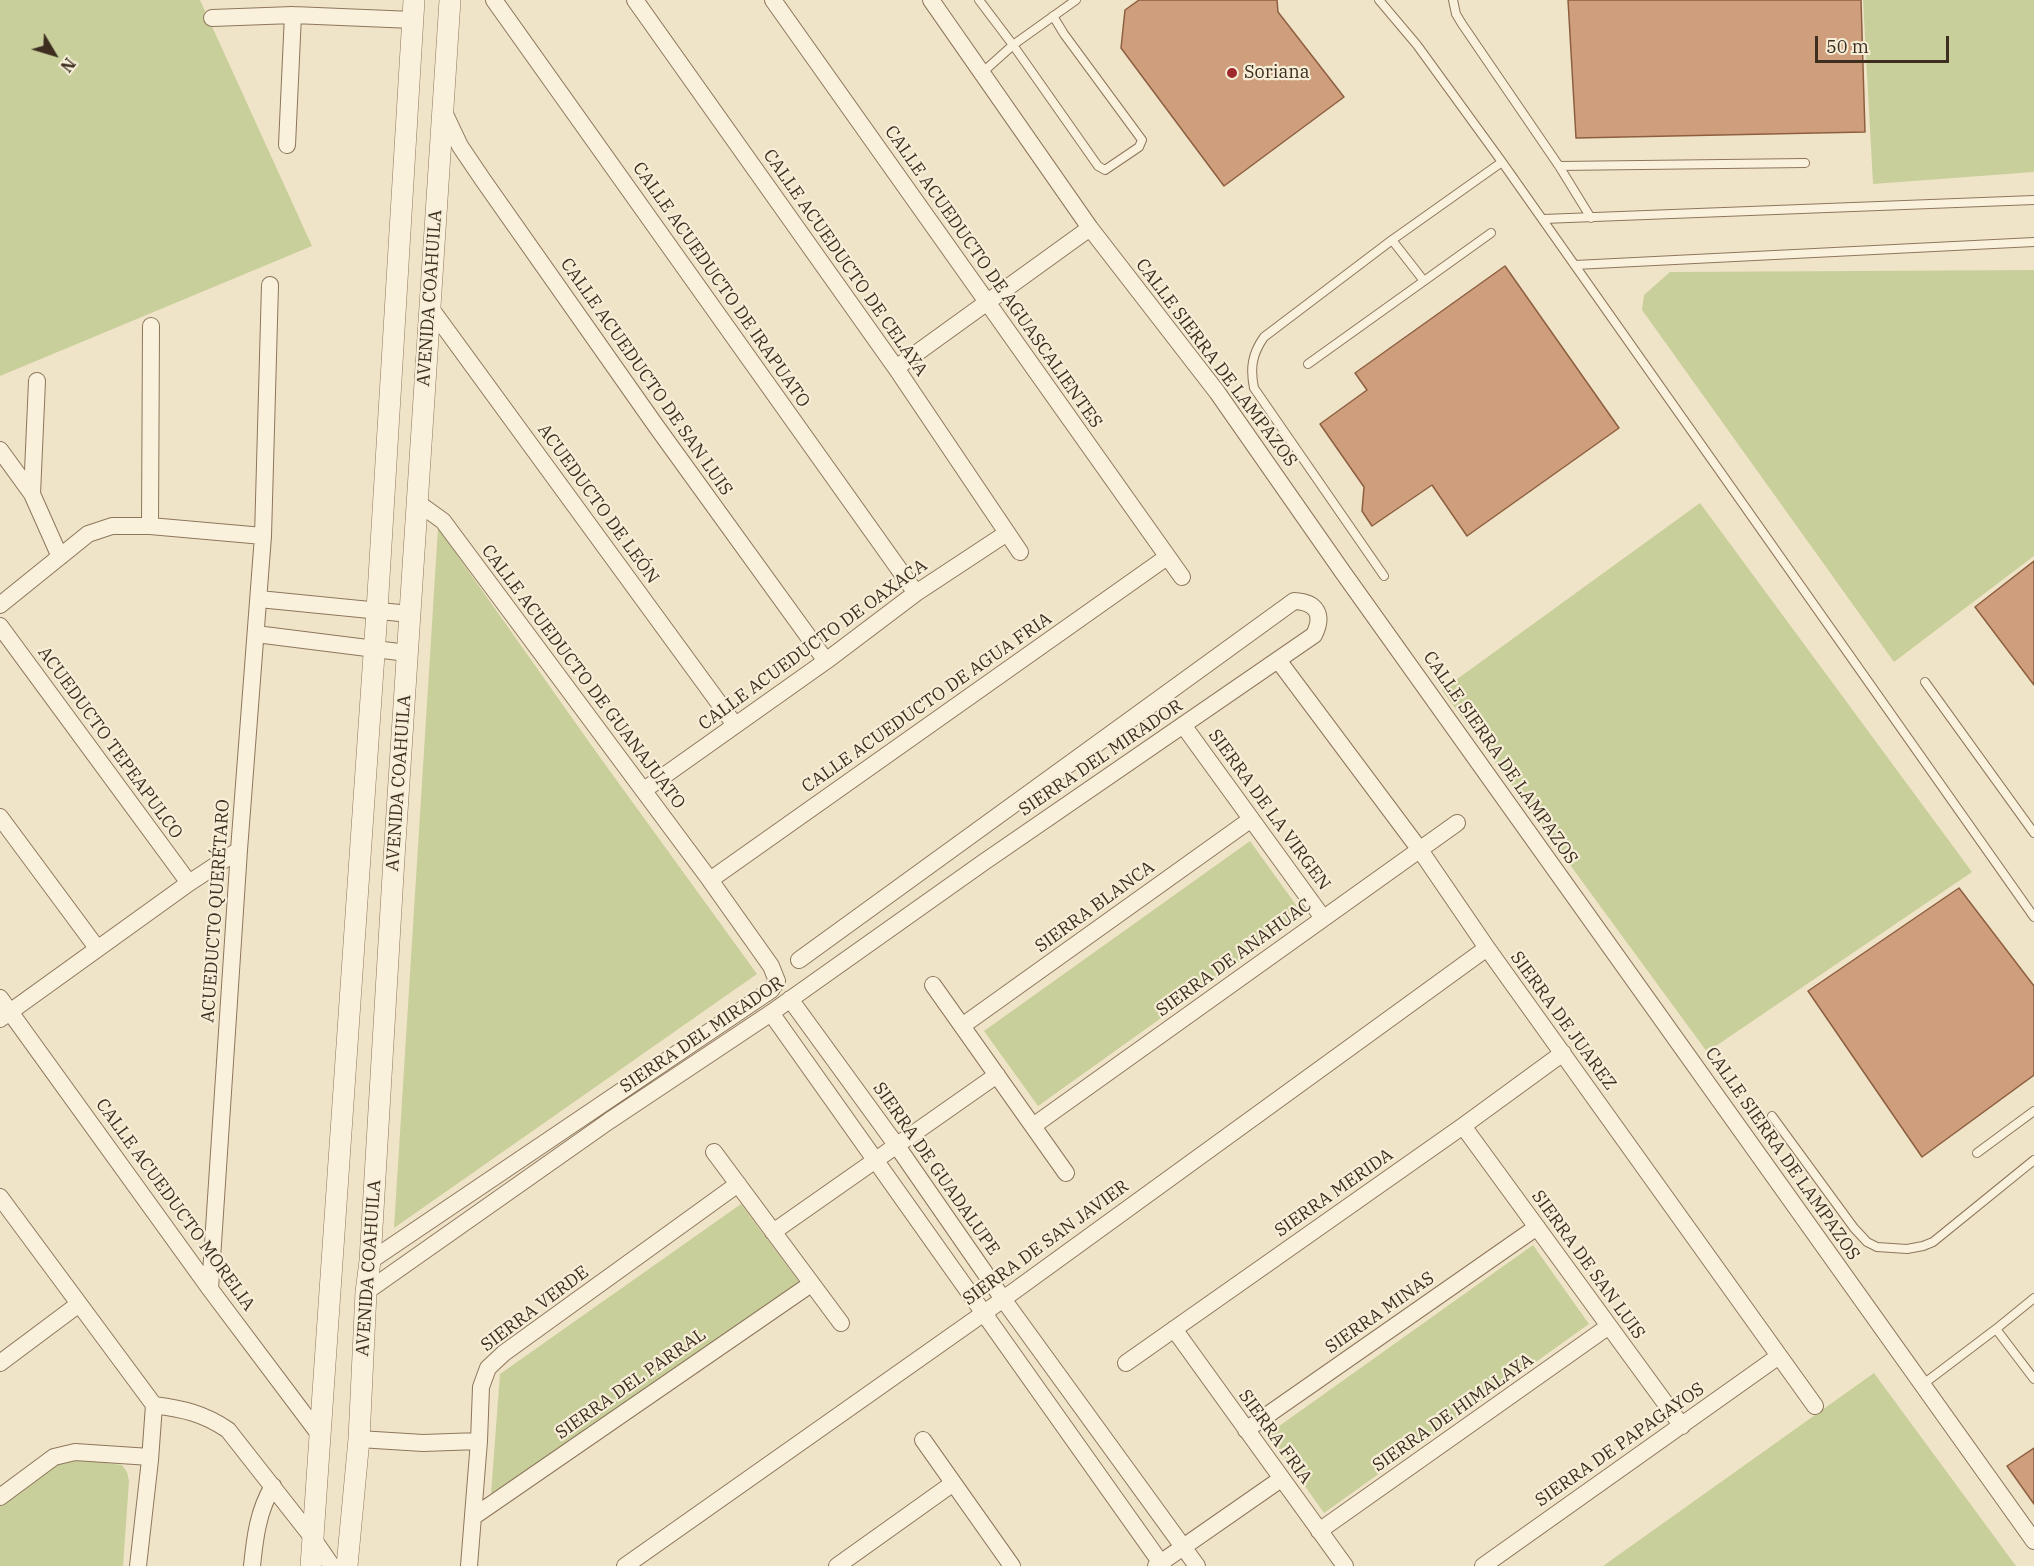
<!DOCTYPE html>
<html>
<head>
<meta charset="utf-8">
<style>
  body { margin:0 }
  #map { position:relative; width:2034px; height:1566px; overflow:hidden; background:#f0e4c8; font-family:"IBM Plex Serif",serif }
  canvas { display:block }
  .north { position:absolute; left:24px; top:24px; width:60px; height:60px; -webkit-text-stroke:4px #f7eed8; paint-order:stroke; rotate:128deg; font-size:16px; font-weight:700; line-height:24px; text-align:center; color:#3d2e20 }
  .north::after { content:''; display:block; margin:auto; width:21px; height:27px; background:#3d2e20; clip-path:polygon(50% 0,100% 100%,50% 72%,0 100%) }
  .scale { position:absolute; left:1815px; top:36px; width:134px; height:27px; box-sizing:border-box; border:3px solid #3d2e20; border-top:0; padding-left:8px; font-size:18px; line-height:21px; white-space:nowrap; color:#3d2e20; -webkit-text-stroke:4px #f7eed8; paint-order:stroke }
</style>
</head>
<body>
<div id="map">
<canvas width="2034" height="1566"></canvas>
<div class="north">N</div>
<div class="scale">50 m</div>
</div>
<script>
const g = document.querySelector('canvas').getContext('2d');
g.lineJoin = 'round';
function fillPath(path, color) { g.fillStyle = color; g.fill(path, 'evenodd'); }
function strokePath(path, color, width, dash) { g.strokeStyle = color; g.lineWidth = width; g.lineCap = dash ? 'butt' : 'round'; g.setLineDash(dash || []); g.stroke(path); }
function label(font, color, halo, rows, align = 'center') {
  g.font = font + ' "IBM Plex Serif",serif'; g.lineWidth = 4.5; g.setLineDash([]); g.textBaseline = 'middle'; g.strokeStyle = halo; g.fillStyle = color; for (const [text, x, y, turn = 0] of rows) {
    g.save(); g.translate(x, y); g.rotate((+turn || 0) * Math.PI / 180); g.textAlign = isNaN(turn) ? turn : align; if (halo) g.strokeText(text, 0, 0); g.fillText(text, 0, 0); g.restore();
  }
}
const green = new Path2D(`
  M0 0H200L312 246 0 376Z
  M1863 0H2034V172L1873 184Z
  M2034 270V556L1894 662 1642 310 1644 295 1670 272Z
  M1700 503 1972 872 1707 1052 1442 690Z
  M438 528 594 749 757 974 394 1228Z
  M1250 841 1304 916 1038 1106 984 1031Z
  M741 1204 800 1283 491 1494 500 1374Z
  M1533 1245 1589 1324 1324 1513 1268 1434Z
  M1874 1373 2016 1566H1603Z
  M77 1459 122 1465 127 1472 129 1481 123 1566H0V1506L58 1463Z`);
const building = new Path2D(`
  M1139 0H1277L1278 12 1344 97 1224 186 1121 48 1125 10Z
  M1568 0H1861L1865 132 1576 138Z
  M1505 266 1619 428 1467 536 1432 485 1372 526 1362 511 1364 487 1320 424 1367 390 1355 373Z
  M2034 561V685L1975 607Z
  M1959 888 2034 986V1075L1922 1157 1808 991Z
  M2034 1448V1504L2007 1466Z`);
const service = new Path2D(`
  M979 0 1013 45 1098 166 1105 170 1139 147 1142 140 1064 34 1053 16
  M1379 0 1417 45 1502 162 2034 917
  M1453 0 1456 14 1462 24 1559 166 1591 218
  M983 72 1013 45 1076 0
  M1559 166 1805 163
  M1543 219 2034 200
  M1392 240 1424 281
  M1575 265 2034 242
  M1308 364 1491 233
  M1384 576 1254 388C1250 368 1252 354 1264 337L1392 240 1502 162
  M1925 682 2034 833
  M1772 1116 1854 1228 1867 1242 1877 1247 1907 1249 1923 1246 1933 1242 2034 1160
  M1977 1153 2034 1111
  M1996 1329 2034 1379
  M1922 1385 1996 1329 2034 1298`);
const minor = new Path2D(`
  M494 0 916 593
  M635 0 896 368 1020 552
  M773 0 1182 577
  M931 0 1090 228 1217 392 1342 571 2034 1541
  M212 18 293 15 413 20
  M443 110 460 146 483 180 656 426 826 661
  M287 145 293 15
  M429 306 735 725
  M896 368 1090 228
  M0 450 32 494 60 557
  M32 494 37 381
  M150 526 151 326
  M259 599 410 614
  M0 605 88 534 112 526H150L263 536
  M0 626 189 883
  M256 634 407 653
  M1278 660 1420 850 1487 948 1815 1406
  M1183 725 1323 918
  M644 790 826 661 916 593 1007 533
  M0 817 97 948
  M710 880 1167 557
  M933 985 1066 1173
  M0 998 210 1289 319 1434
  M790 999 897 1146 1003 1299 1197 1566
  M771 1013 1163 1566
  M0 1019 189 883 239 850
  M962 1026 1250 820
  M1033 1126 1457 823
  M1463 1126 1682 1426
  M714 1152 841 1323
  M0 1197 154 1405 150 1460 138 1566
  M773 1232 997 1075
  M370 1261 771 990 777 981 771 966 710 880 443 521 418 503
  M210 1289 239 850 263 536 270 285
  M366 1292 609 1121 771 1013 984 862 1314 635C1324 615 1317 602 1294 601L799 960
  M1174 1329 1345 1566
  M0 1363 79 1304
  M1126 1363 1463 1126 1563 1053
  M154 1405C183 1409 203 1413 228 1430L312 1537 332 1566
  M1246 1430 1537 1227
  M359 1439 423 1443 479 1441
  M923 1440 1012 1566
  M0 1497 54 1457 75 1452 150 1457
  M473 1517 811 1284
  M1319 1531 1609 1326
  M252 1566C255 1537 258 1511 273 1486
  M469 1566 479 1441 481 1387 488 1368 504 1353 738 1184
  M625 1566 984 1313 1487 948
  M837 1566 952 1484
  M1156 1566 1281 1479
  M1483 1566 1779 1356`);
const tertiary = new Path2D(`
  M311 1566 377 611 414 0
  M347 1566 359 1439 366 1292 370 1261 394 858 450 0`);
const markers = [
  [1232,73,6,"#9e2a2b"]
];
const poiNames = [
  ["Soriana",1244,73]
];
const streetNames = [
  ["CALLE ACUEDUCTO DE CELAYA",845,263,55],
  ["CALLE ACUEDUCTO DE AGUASCALIENTES",993,277,55],
  ["CALLE ACUEDUCTO DE IRAPUATO",721,285,55],
  ["AVENIDA COAHUILA",430,298,-86],
  ["CALLE SIERRA DE LAMPAZOS",1216,363,53],
  ["CALLE ACUEDUCTO DE SAN LUIS",646,377,55],
  ["ACUEDUCTO DE LEÓN",598,504,54],
  ["CALLE ACUEDUCTO DE OAXACA",813,645,-36],
  ["CALLE ACUEDUCTO DE GUANAJUATO",583,677,53],
  ["CALLE ACUEDUCTO DE AGUA FRIA",927,703,-35],
  ["ACUEDUCTO TEPEAPULCO",110,743,54],
  ["SIERRA DEL MIRADOR",1101,758,-34],
  ["CALLE SIERRA DE LAMPAZOS",1500,758,55],
  ["AVENIDA COAHUILA",399,783,-86],
  ["SIERRA DE LA VIRGEN",1269,810,54],
  ["SIERRA BLANCA",1095,907,-36],
  ["ACUEDUCTO QUERÉTARO",216,911,-86],
  ["SIERRA DE ANAHUAC",1234,958,-36],
  ["SIERRA DE JUAREZ",1563,1021,54],
  ["SIERRA DEL MIRADOR",702,1035,-34],
  ["CALLE SIERRA DE LAMPAZOS",1782,1154,55],
  ["SIERRA DE GUADALUPE",936,1169,55],
  ["SIERRA MERIDA",1334,1193,-35],
  ["CALLE ACUEDUCTO MORELIA",175,1205,54],
  ["SIERRA DE SAN JAVIER",1046,1243,-36],
  ["SIERRA DE SAN LUIS",1588,1265,54],
  ["AVENIDA COAHUILA",369,1268,-86],
  ["SIERRA VERDE",535,1309,-37],
  ["SIERRA MINAS",1380,1313,-35],
  ["SIERRA DEL PARRAL",631,1384,-35],
  ["SIERRA DE HIMALAYA",1453,1413,-35],
  ["SIERRA FRIA",1275,1437,54],
  ["SIERRA DE PAPAGAYOS",1620,1445,-35]
];
fillPath(green, '#c9cf9b');
fillPath(building, '#cf9f7d');
strokePath(building, '#8d5f41', 1.5);
strokePath(service, '#8d765c', 10);
strokePath(minor, '#8d765c', 18);
strokePath(tertiary, '#8d765c', 22);
strokePath(service, '#faf1dc', 8);
strokePath(minor, '#faf1dc', 16);
strokePath(tertiary, '#faf1dc', 21);
for (const [x, y, r, color] of markers) { const dot = new Path2D(); dot.arc(x, y, r, 0, 2 * Math.PI); g.fillStyle = color; g.fill(dot); strokePath(dot, '#f7eed8', 2); }
label('18px', '#3d2e20', '#f7eed8', poiNames, 'left');
label('18px', '#3d2e20', '#f7eed8', streetNames);
</script>
</body>
</html>
